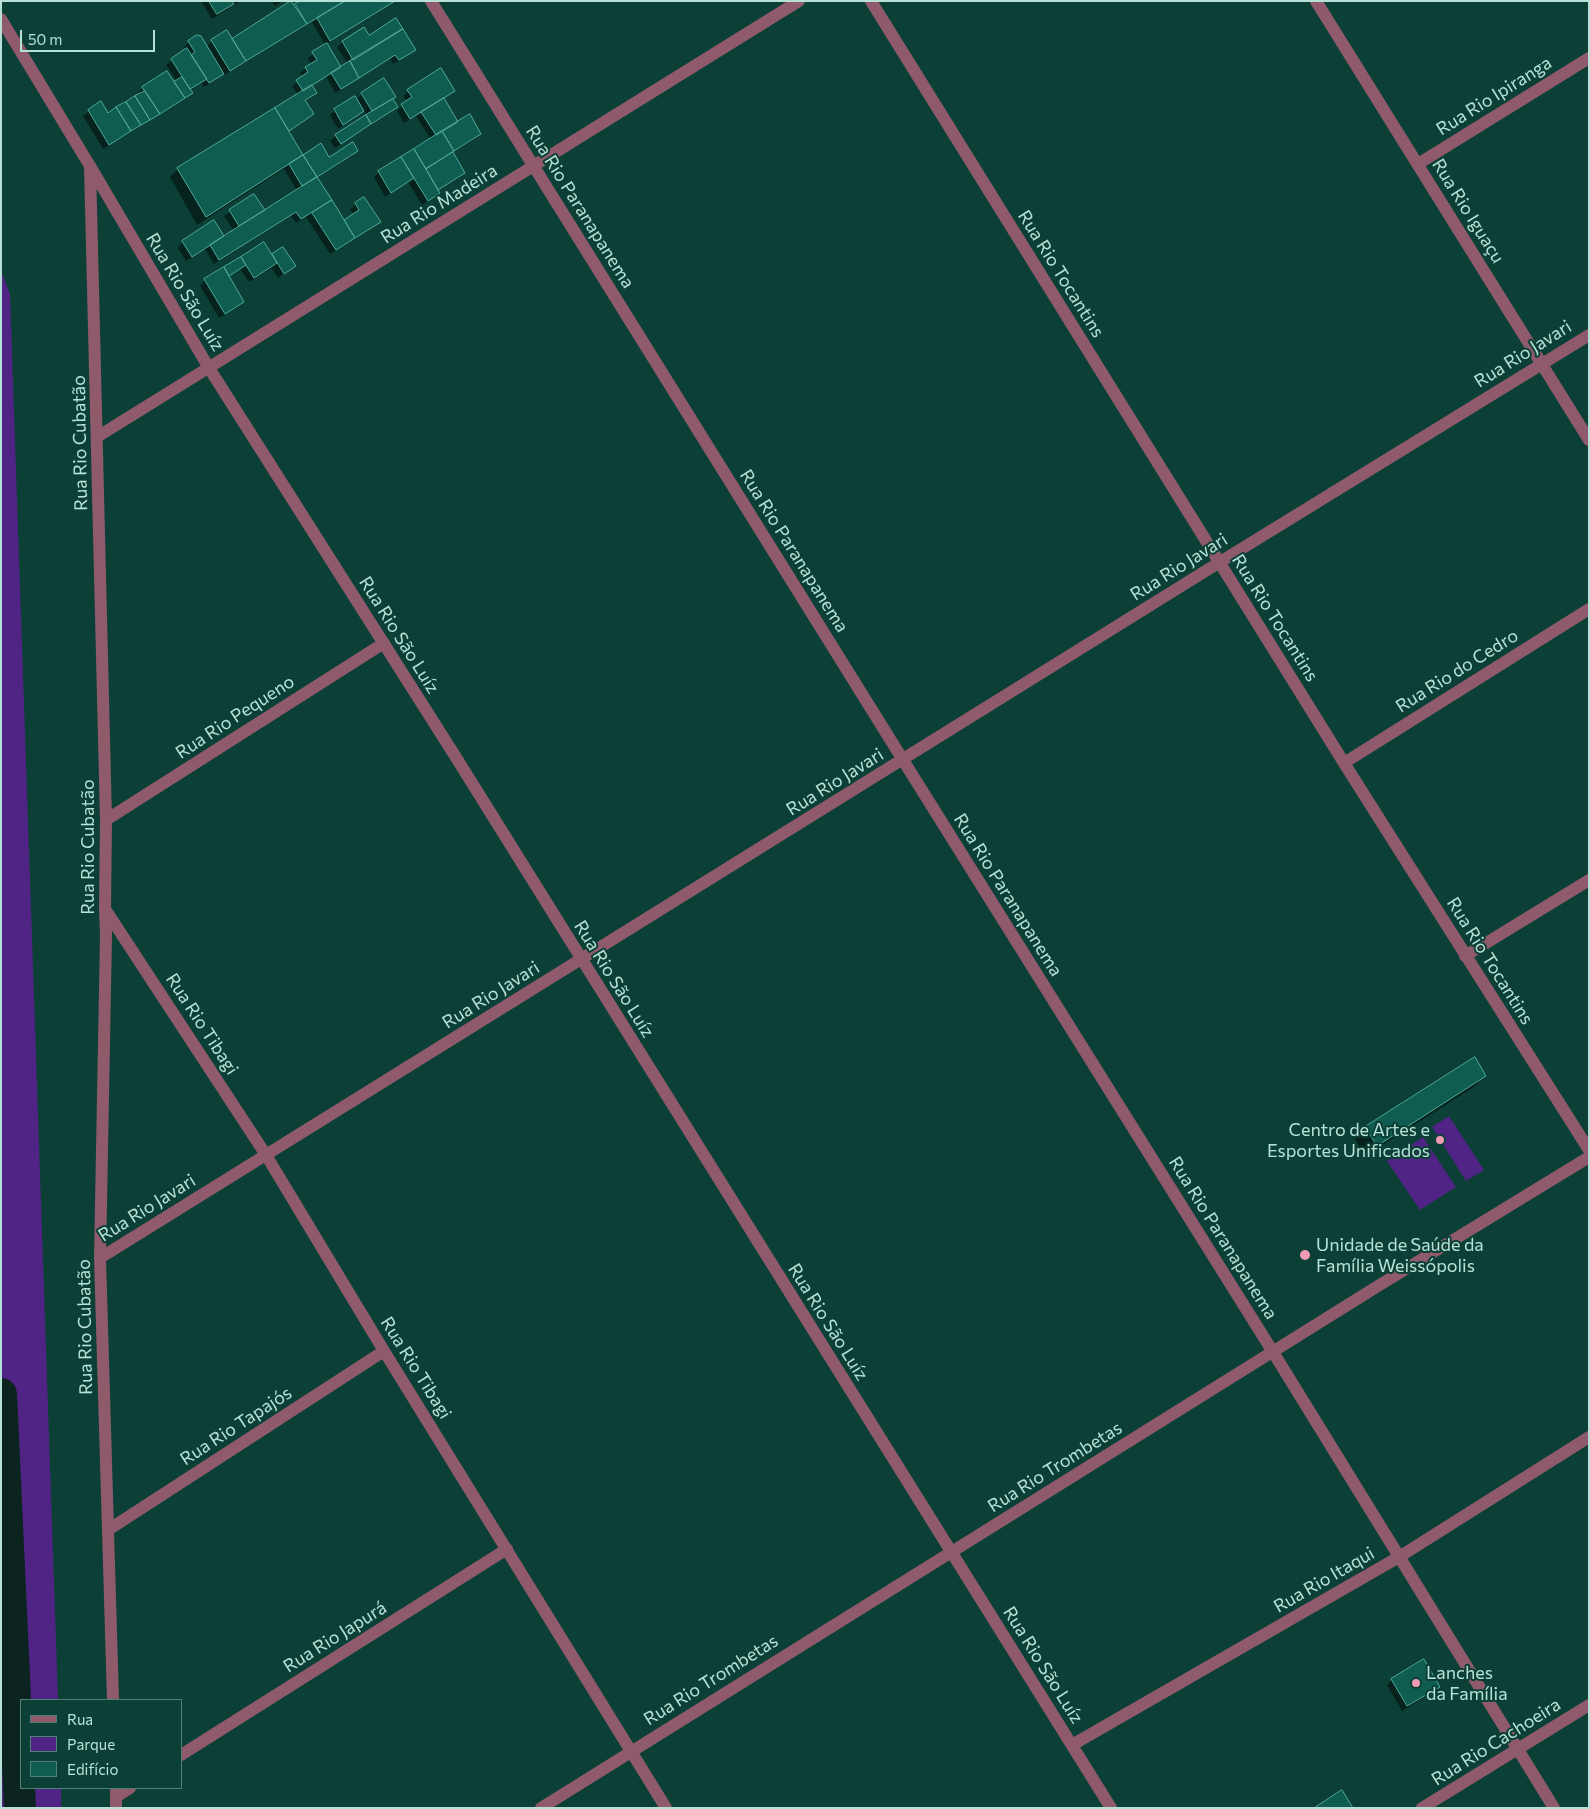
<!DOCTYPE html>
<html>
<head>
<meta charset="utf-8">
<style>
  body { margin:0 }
  #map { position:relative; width:1590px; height:1809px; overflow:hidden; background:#0c4037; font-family:Commissioner,sans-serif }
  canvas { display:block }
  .frame { position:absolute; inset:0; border:2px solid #b7e1d7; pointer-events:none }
  .legend { position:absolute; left:20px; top:1699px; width:162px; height:90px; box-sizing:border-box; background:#0c4037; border:1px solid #508077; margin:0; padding:6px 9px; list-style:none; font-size:15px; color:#b7e1d7 }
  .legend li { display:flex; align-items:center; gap:10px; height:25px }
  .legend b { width:25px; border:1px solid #508077 }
  .scale { position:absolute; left:20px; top:30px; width:135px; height:22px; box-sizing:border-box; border:2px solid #b7e1d7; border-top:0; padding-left:6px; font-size:15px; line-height:18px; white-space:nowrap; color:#b7e1d7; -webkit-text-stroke:4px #0c4037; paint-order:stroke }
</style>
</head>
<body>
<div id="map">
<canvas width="1590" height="1809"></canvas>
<div class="frame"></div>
<ul class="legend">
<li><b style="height:6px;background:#8f5a6b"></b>Rua</li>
<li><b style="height:14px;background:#4f2484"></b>Parque</li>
<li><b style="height:14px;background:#0f5c51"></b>Edifício</li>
</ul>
<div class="scale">50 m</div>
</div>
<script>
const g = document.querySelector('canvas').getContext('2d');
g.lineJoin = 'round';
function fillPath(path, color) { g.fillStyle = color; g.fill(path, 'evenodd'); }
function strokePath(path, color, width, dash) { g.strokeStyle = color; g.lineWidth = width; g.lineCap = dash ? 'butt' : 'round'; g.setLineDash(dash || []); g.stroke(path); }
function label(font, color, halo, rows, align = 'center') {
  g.font = font + ' Commissioner,sans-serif'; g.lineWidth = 4; g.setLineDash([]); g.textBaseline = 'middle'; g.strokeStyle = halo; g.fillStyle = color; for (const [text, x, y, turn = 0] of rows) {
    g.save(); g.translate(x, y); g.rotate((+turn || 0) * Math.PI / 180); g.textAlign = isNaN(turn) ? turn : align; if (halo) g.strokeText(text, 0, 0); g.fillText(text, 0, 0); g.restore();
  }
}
const green = new Path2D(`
  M1 271 10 294 58 1700H21V1788H61V1808H1Z
  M1449 1116 1484 1170 1466 1181 1432 1127Z
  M1423 1137 1456 1187 1420 1210 1387 1161Z`);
const shadow = new Path2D(`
  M201 1H241L212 19Z
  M272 1H282L275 6Z
  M303 1H396L326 44 341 69 348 64 337 47 343 42 368 37 414 50 393 64 390 59 335 93 326 77 311 86 315 93 305 101 313 114 288 132 303 157 329 158 357 150 352 156 316 178 343 222 354 215 350 209 364 199 379 222 374 227 330 254 306 217 296 223 291 216 214 264 205 249 186 261 178 248 183 242 214 222 224 237 234 231 224 216 254 195 265 212 297 191 284 169 197 225 170 177 178 169 298 95 292 86 303 77 300 73 311 64 308 58 325 45 312 22 224 75 223 74 217 79 204 87 201 83 190 90 192 93 186 98 103 149 83 116 101 103 108 114 140 95 138 93 143 88 174 83 177 81 166 65 186 50 184 47 189 42 206 47 212 41H232L292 2 294 6Z
  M453 90 443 99 458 123 480 134 475 139 452 153 464 172 459 178 437 191 438 193 433 198 422 205 408 182 385 197 374 177 379 172 431 140 416 116 404 123 397 111 407 102 403 96 408 91Z
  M362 94 392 99 396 107 391 112 335 148 330 141 336 136 367 116 363 110 357 116 338 129 330 115 335 110 356 100Z
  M264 244 272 256 283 249 294 266 278 278 272 268 249 282 240 269 228 277 243 302 238 307 219 318 200 286 205 280Z
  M1474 1059 1485 1076 1474 1087 1365 1156 1355 1139 1366 1128Z
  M1392 1680 1438 1686 1433 1692 1402 1711 1387 1685Z`);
const river = new Path2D(`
  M1 1394 20 1808`);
const building = new Path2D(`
  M209 1H232L234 4 217 14Z
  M291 1 307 24 246 61 232 39Z
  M300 1H345L307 24 295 4Z
  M345 1H395L330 41 317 18Z
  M396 18 403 29 353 60 342 41 364 27 369 35Z
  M403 29 416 50 399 60 395 55 359 78 350 61Z
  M227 30 246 61 230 71 211 40Z
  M197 35 201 36 224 74 209 83 191 55 195 52 188 41Z
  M327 43 341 67 303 91 296 80 308 72 305 67 317 60 312 52Z
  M187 48 207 79 190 89 171 59Z
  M350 61 359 78 341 89 331 73Z
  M441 68 455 91 410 119 401 104 412 97 407 90Z
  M167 71 185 98 160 114 142 87Z
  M182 77 193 93 185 98 174 82Z
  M384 78 396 97 372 111 361 93Z
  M312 85 317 93 305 100 314 114 289 131 275 108Z
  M145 91 160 114 150 120 135 96Z
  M135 96 150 120 141 125 126 102Z
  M355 96 364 111 343 125 334 109Z
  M444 98 458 122 436 135 421 112Z
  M393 99 398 107 371 124 366 115Z
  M101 101 108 113 116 107 131 131 109 145 88 110Z
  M126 102 141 125 131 131 116 107Z
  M275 108 303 155 206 217 177 168Z
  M470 114 481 134 454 151 442 131Z
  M366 115 371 124 341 144 335 135Z
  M442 131 454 151 426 169 414 149Z
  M353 142 358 151 317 177 303 155 321 143 329 157Z
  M414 149 440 193 428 201 401 157Z
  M453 152 465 173 438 190 426 169Z
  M303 155 317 177 302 186 289 164Z
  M401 157 414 178 391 193 378 171Z
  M317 177 332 200 301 219 296 212 219 260 210 245Z
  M254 194 265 210 239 226 229 210Z
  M364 197 381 222 355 238 344 220 359 210 355 203Z
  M332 200 355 238 336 250 312 213Z
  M214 220 224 236 192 257 182 241Z
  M264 242 277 263 254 278 241 257Z
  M283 247 296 266 284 274 272 254Z
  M241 257 246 265 229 276 224 267Z
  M224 267 244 302 225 314 204 279Z
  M1475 1057 1486 1076 1377 1146 1365 1127Z
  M1424 1659 1440 1687 1407 1706 1391 1679Z
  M1342 1790 1353 1808H1316V1807Z`);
const street = new Path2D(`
  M431 1 903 760 1273 1352 1554 1808
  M871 1 1344 763 1589 1150
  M1316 1 1589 440
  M1 19 90 166 106 820 105 908 106 935 100 1258 113 1700
  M1418 164 1589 58
  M90 166 209 368 457 759 1111 1808
  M97 437 799 1
  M1344 763 1589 609
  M106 820 384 643
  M105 909 266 1155 384 1351 666 1808
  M1465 956 1589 880
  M100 1258 1220 562 1589 335
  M108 1530 384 1351
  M1072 1745 1399 1557 1589 1437
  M181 1755 507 1549
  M116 1788V1808
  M116 1797 130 1788
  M541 1808 1378 1286 1589 1157
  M1422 1808 1589 1705`);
const markers = [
  [1440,1140,5,"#f09ab5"],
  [1305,1255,6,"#f09ab5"],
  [1416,1683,5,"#f09ab5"]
];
const streetNames = [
  ["Rua Rio Ipiranga",1494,96,-32],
  ["Rua Rio Madeira",439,204,-32],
  ["Rua Rio Paranapanema",580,207,58],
  ["Rua Rio Iguaçu",1468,211,58],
  ["Rua Rio Tocantins",1061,274,58],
  ["Rua Rio São Luíz",185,292,59],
  ["Rua Rio Javari",1523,354,-32],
  ["Rua Rio Cubatão",80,443,-91],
  ["Rua Rio Paranapanema",794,551,58],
  ["Rua Rio Javari",1179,567,-32],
  ["Rua Rio Tocantins",1275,618,58],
  ["Rua Rio São Luíz",399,635,58],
  ["Rua Rio do Cedro",1457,671,-32],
  ["Rua Rio Pequeno",235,717,-33],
  ["Rua Rio Javari",835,782,-32],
  ["Rua Rio Cubatão",88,847,-90],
  ["Rua Rio Paranapanema",1008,895,58],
  ["Rua Rio Tocantins",1490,961,58],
  ["Rua Rio São Luíz",614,979,58],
  ["Rua Rio Javari",491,995,-32],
  ["Rua Rio Tibagi",202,1024,57],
  ["Rua Rio Javari",147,1208,-32],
  ["Rua Rio Paranapanema",1223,1238,58],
  ["Rua Rio São Luíz",828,1322,58],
  ["Rua Rio Cubatão",85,1327,-91],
  ["Rua Rio Tibagi",416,1368,58],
  ["Rua Rio Tapajós",236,1426,-33],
  ["Rua Rio Trombetas",1055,1467,-32],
  ["Rua Rio Itaqui",1324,1580,-30],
  ["Rua Rio Japurá",335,1637,-32],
  ["Rua Rio São Luíz",1043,1665,58],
  ["Rua Rio Trombetas",711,1680,-32],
  ["Rua Rio Cachoeira",1496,1742,-32]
];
const poiNames = [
  ["Centro de Artes e",1430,1130,"right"],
  ["Esportes Unificados",1430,1151,"right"],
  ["Unidade de Saúde da",1316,1245],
  ["Família Weissópolis",1316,1266],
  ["Lanches",1426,1673],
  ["da Família",1426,1694]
];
fillPath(green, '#4f2484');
fillPath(shadow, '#0007');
strokePath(river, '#0b241f', 32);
fillPath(building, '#0f5c51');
strokePath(building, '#4eaa99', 1);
strokePath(street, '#8f5a6b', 12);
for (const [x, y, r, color] of markers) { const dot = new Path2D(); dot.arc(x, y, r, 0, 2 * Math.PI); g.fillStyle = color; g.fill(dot); strokePath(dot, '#0c4037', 2); }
label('18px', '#b7e1d7', '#0c4037', streetNames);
label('18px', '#b7e1d7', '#0c4037', poiNames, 'left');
</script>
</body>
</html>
